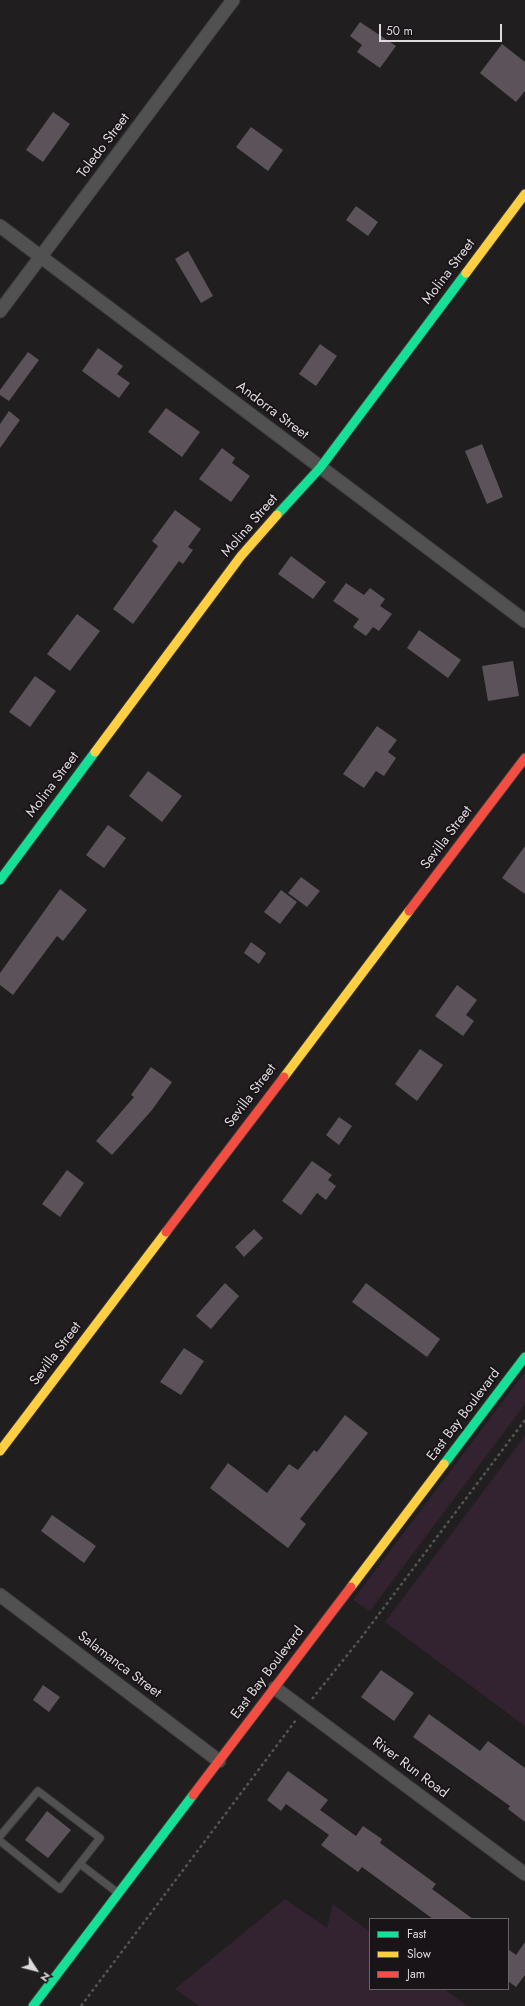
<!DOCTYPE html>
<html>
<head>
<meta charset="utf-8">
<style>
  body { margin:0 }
  #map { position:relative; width:525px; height:2006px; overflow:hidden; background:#211e20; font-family:Jost,sans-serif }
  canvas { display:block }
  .legend { position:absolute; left:369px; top:1918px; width:140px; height:72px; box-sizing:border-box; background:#191418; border:1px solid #676366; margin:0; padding:5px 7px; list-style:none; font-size:12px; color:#ddd9dc }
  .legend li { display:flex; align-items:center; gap:8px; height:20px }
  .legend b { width:20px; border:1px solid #676366 }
  .north { position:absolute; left:16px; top:1950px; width:40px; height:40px; -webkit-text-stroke:3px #191418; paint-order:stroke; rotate:126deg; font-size:11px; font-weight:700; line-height:16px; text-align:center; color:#ddd9dc }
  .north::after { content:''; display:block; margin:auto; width:14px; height:18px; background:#ddd9dc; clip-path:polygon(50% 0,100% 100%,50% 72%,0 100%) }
  .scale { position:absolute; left:379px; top:24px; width:123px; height:18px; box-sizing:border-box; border:2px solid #ddd9dc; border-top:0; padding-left:5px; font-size:12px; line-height:14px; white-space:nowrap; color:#ddd9dc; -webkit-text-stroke:3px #191418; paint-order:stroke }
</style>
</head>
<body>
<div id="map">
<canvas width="525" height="2006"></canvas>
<ul class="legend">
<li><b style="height:5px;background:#16e098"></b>Fast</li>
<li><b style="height:5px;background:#ffcf43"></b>Slow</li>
<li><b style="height:5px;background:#f24e42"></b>Jam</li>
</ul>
<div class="north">N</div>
<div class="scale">50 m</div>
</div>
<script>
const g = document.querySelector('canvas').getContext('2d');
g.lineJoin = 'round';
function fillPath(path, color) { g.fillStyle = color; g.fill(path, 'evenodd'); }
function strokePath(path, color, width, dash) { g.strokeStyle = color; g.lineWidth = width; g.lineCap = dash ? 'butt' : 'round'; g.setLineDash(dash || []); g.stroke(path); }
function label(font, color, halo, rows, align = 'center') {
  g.font = font + ' Jost,sans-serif'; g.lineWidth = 4; g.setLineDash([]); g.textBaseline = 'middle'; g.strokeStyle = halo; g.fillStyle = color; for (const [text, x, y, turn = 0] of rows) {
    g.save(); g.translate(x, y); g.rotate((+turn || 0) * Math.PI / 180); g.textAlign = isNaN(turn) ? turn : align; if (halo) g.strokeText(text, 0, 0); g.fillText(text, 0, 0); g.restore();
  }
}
const green = new Path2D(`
  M525 1372V1404L370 1611 353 1600Z
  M525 1436V1726L385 1622Z
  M285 1899 327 1928 333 1904 370 1932V1989H444L467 2006H199L175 1989Z`);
const building = new Path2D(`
  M360 22 396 46 380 68 357 52 362 45 350 36Z
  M502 44 525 62V91L516 102 480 73Z
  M53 112 70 124 43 162 26 150Z
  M251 127 283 150 268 171 236 147Z
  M356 206 378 222 368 236 346 220Z
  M188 251 213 296 201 303 175 259Z
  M320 344 337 356 316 386 299 374Z
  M98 348 123 366 117 374 130 383 119 398 82 371Z
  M28 352 39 360 9 401 0 395V390Z
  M166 408 200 432 182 457 148 432Z
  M9 411 20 420 0 448V424Z
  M482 444 503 497 487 504 465 451Z
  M222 448 235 458 232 463 250 476 231 502 199 479Z
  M175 510 201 529 188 547 193 550 183 564 179 561 133 624 113 609 158 546 152 541Z
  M291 556 326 582 313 599 278 574Z
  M346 583 364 595 370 588 385 599 380 606 392 614 379 631 373 627 366 636 353 627 359 619 333 601Z
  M77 614 100 631 70 671 47 654Z
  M419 630 461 660 448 678 407 648Z
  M513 661 519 696 488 701 482 666Z
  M35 676 56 691 30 727 9 712Z
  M377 726 397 740 388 752 396 758 384 776 376 771 364 788 343 774Z
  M148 771 182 796 162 822 129 796Z
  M108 825 126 838 104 868 86 855Z
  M525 846V894L502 878Z
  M301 877 320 891 307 907 288 893Z
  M60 889 87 910 63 941 57 936 13 995 0 985V973Z
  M281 890 297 902 280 924 264 912Z
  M251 942 266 953 259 964 244 953Z
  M457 985 477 1000 466 1015 474 1021 463 1036 435 1016Z
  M420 1049 443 1065 417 1101 395 1084Z
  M151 1067 172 1082 152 1110 112 1155 96 1141 134 1097 131 1095Z
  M339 1117 352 1126 339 1145 326 1135Z
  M312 1161 332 1175 328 1180 336 1186 326 1200 317 1193 301 1215 282 1201Z
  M67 1170 84 1183 60 1217 42 1204Z
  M254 1229 263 1238 244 1257 235 1247Z
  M225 1283 239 1296 211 1329 196 1316Z
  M366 1283 440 1339 427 1357 352 1302Z
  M184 1348 204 1361 181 1395 160 1382Z
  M345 1415 368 1433 300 1519 306 1524 288 1548 210 1488 228 1463 267 1493 289 1464 298 1470 314 1450 317 1452Z
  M52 1515 96 1546 84 1563 41 1531Z
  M381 1670 414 1693 394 1721 361 1697Z
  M43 1685 60 1697 49 1712 33 1700Z
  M429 1714 480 1751 488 1741 525 1768V1822L508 1809 510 1806 413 1737Z
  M288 1771 328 1800 320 1810 356 1836 363 1826 382 1839 380 1843 436 1884 432 1889 473 1919H433L362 1867 358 1872 321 1845 329 1835 286 1804 281 1811 267 1800Z
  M47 1811 71 1830 48 1858 25 1840Z
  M525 1942V1975L516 1987 508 1981V1949L516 1955Z`);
const path = new Path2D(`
  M312 1699 361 1638 525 1420
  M81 2006 296 1720`);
const lane = new Path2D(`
  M0 1836 38 1791 100 1838 60 1889 0 1841
  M80 1864 118 1893`);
const street = new Path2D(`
  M0 226 525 621
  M0 311 233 0
  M0 1595 219 1761
  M275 1688 525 1874`);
const fast = new Path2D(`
  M277 515 320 468 466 273
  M0 880 95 752
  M444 1464 525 1357
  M33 2006 193 1795`);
const slow = new Path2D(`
  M466 273 525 194
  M95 752 241 556 277 515
  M284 1077 409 911
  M0 1451 166 1232
  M351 1587 444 1464`);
const jam = new Path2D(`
  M409 911 525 758
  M166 1232 284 1077
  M193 1795 351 1587`);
const streetNames = [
  ["Toledo Street",104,146,-53],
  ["Molina Street",449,272,-53],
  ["Andorra Street",272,411,37],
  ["Molina Street",250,526,-49],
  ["Molina Street",53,785,-53],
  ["Sevilla Street",447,838,-53],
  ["Sevilla Street",251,1096,-53],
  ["Sevilla Street",56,1354,-53],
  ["East Bay Boulevard",464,1415,-53],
  ["Salamanca Street",119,1665,37],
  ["East Bay Boulevard",268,1673,-53],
  ["River Run Road",410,1768,37]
];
fillPath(green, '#33222f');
fillPath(building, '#5b5359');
strokePath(lane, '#3a393a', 9);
strokePath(street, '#3a393a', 15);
strokePath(fast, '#3a393a', 11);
strokePath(slow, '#3a393a', 11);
strokePath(jam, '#3a393a', 11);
strokePath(path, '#555354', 2.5, [3, 3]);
strokePath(lane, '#525152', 7);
strokePath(street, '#525152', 13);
strokePath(fast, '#16e098', 9);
strokePath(slow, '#ffcf43', 9);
strokePath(jam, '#f24e42', 9);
label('14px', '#ddd9dc', '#191418', streetNames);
</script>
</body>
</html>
